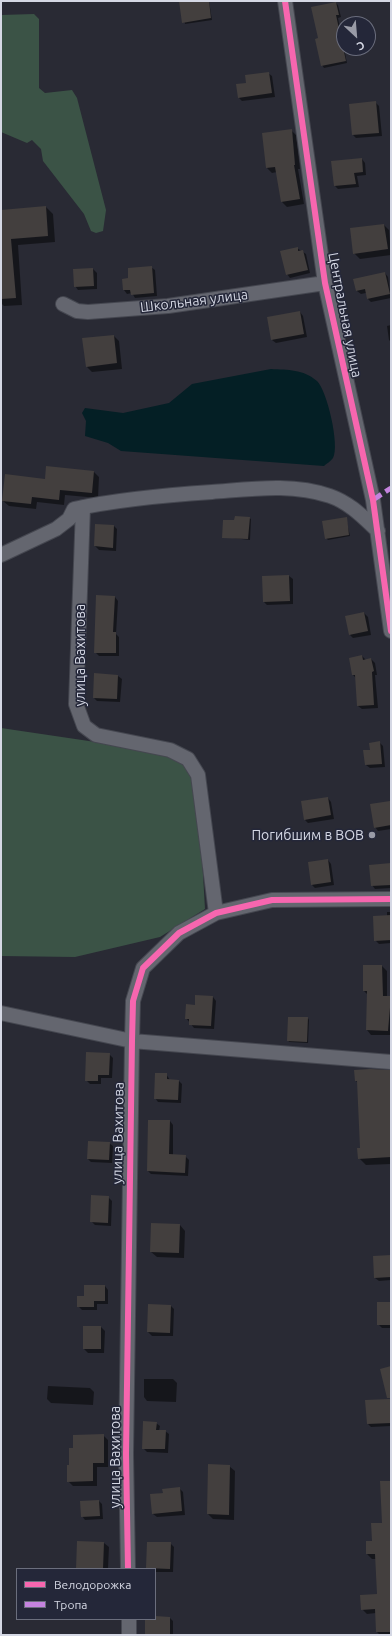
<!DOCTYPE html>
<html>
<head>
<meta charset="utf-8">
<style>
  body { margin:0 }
  #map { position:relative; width:392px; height:1636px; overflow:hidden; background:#292a34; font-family:Ubuntu,sans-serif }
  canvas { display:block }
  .frame { position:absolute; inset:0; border:2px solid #d5d8e4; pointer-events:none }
  .legend { position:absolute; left:16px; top:1568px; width:140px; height:52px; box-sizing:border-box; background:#242739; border:1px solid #6b6e7d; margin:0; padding:5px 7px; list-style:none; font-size:12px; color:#d5d8e4 }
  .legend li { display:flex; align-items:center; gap:8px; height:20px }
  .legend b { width:20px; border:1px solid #6b6e7d }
  .north { position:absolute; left:336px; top:16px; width:40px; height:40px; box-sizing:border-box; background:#242739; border:1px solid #6b6e7d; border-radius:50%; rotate:154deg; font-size:11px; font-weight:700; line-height:16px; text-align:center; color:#d5d8e4 }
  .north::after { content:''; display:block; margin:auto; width:14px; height:18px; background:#999ba6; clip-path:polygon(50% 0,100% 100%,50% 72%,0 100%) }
</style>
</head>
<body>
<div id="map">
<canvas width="392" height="1636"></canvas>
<div class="frame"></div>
<ul class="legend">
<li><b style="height:5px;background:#f766af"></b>Велодорожка</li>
<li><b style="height:5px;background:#c483df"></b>Тропа</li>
</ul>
<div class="north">С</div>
</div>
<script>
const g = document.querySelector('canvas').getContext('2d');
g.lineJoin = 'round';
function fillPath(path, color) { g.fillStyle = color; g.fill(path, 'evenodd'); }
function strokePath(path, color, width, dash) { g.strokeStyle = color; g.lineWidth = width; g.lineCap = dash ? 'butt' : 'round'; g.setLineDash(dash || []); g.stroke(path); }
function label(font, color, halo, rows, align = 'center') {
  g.font = font + ' Ubuntu,sans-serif'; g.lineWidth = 3; g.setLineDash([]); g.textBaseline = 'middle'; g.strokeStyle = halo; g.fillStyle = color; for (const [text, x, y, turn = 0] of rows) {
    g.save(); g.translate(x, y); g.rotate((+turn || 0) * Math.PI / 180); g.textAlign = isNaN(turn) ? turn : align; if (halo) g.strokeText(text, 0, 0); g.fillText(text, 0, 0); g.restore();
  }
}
const green = new Path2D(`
  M34 14 39 19V88L45 93 72 90 77 98 106 210 103 231 96 233 91 231 84 214 43 161 41 149 32 140 27 143 1 132V15Z
  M1 728 163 752 184 763 193 776 201 840 205 909 160 937 75 957 1 956Z`);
const water = new Path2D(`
  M271 369C288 370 303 369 317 381 327 390 340 446 333 458 331 461 326 464 324 466L121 451 108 443 85 436 86 421 82 413 85 408 123 413 169 403 192 384Z`);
const shadow = new Path2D(`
  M180 1H209L212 20 185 24Z
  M336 3 338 5 341 17 338 18 347 63 324 68 322 65 319 39Z
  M268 73 272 76 275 97 242 101 239 98 248 83Z
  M375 102 379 106 382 136 356 138 353 135Z
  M291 130 296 135 300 169H298L304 204 287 207 282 202 277 172 272 173 267 168Z
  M362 159 365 163 366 175 357 176 359 187 338 189 335 186Z
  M46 207 53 214 55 242 18 245 22 305 4 306 1 303V211Z
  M384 225 389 230 391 255 360 259 354 253Z
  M297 248 306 254 310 273 290 278 287 274Z
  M151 267 155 270 157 296 135 298 132 293 127 294 124 290 129 279Z
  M93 269 97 273V289L78 290 75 286Z
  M385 273 388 277 391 298 371 302 368 299 366 293 361 294 357 291 355 280Z
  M300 312 303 316 307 337 276 343 272 340Z
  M391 325V342L389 340 387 326Z
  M114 336 119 341 122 369 92 372 87 367Z
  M47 467 94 472 99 477 98 498 65 495 64 505 37 502 36 509 9 506 3 501 46 480Z
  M249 518 251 519 250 540 223 537 235 521Z
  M346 518 350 536 328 540 326 538Z
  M114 526 117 529 116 551 99 550 95 546Z
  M289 576 293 579V604L267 605 264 602 263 577Z
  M115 597 118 601 116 634 119 637V656H99L95 652Z
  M364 613 368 617 371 635 353 638 350 635Z
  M362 656 366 660 371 659 375 663 377 675H375L378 708 362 709 358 706 356 678 353 675Z
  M95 674 118 676 122 679 120 702 97 701 94 698Z
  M379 742 383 746 385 767 370 768 366 765 371 751Z
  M328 798 331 802 334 819 308 823 305 820Z
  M389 802 391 804V829L378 831 375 827Z
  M328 860 331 864 334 885 315 888 312 885Z
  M391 864V888L375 889 372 885Z
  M387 912H391V943L379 944 375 940 387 916Z
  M382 966 387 971V997H391V1035H371L367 1030V994L364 991Z
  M213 997 216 1001 214 1029 194 1028 186 1018 196 1006Z
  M308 1018 309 1020 308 1043 289 1042 288 1040Z
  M109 1054 113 1058 112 1078H101V1084H90L86 1080Z
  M389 1071 391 1073V1164L366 1165 359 1158 361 1149 358 1083 356 1081Z
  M166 1074 170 1080 179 1081 182 1084 181 1103 158 1102 155 1098Z
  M170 1121 173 1125V1155L185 1156 189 1160 188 1176 151 1174 148 1171Z
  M109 1143 113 1146 112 1163 91 1162 88 1159Z
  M108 1197 112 1201 111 1226 95 1225 92 1222Z
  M180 1225 185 1231 184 1258 157 1257 151 1252Z
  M391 1256V1280L379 1281 375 1278Z
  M105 1286 108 1290V1304H97V1310H82L78 1306 85 1297Z
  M389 1303 391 1305V1328H382L378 1324Z
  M171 1306 174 1309 173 1336H152L148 1332Z
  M84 1327H101L105 1331 104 1353H88L84 1349Z
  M144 1379H173L177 1383 176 1402 147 1401 144 1397Z
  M48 1386 90 1388 94 1392 93 1405 51 1403 47 1399Z
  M389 1400 391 1401V1426L371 1427 368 1424Z
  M156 1423 160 1426 159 1431H165L169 1434 168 1453 147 1452 143 1448Z
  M103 1435 108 1440V1467H97V1486H73L68 1481 74 1449Z
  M229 1466 235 1471 234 1520 213 1519 208 1514Z
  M391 1482V1635H380L377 1632 376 1613 367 1614 362 1609 378 1595 376 1559H372L367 1554 383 1524Z
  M179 1488 183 1492 185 1515 157 1517 153 1514 151 1495 164 1493Z
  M99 1501 102 1504 103 1519 85 1520 82 1516Z
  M104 1543 109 1547 108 1568 77 1569Z
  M170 1543 174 1547 173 1572H155V1569H148L147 1568Z
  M155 1617 170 1618 173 1621V1635H146V1619H155Z`);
const building = new Path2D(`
  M179 1H209L211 18 182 23Z
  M336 2 339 15H336L346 61 321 66 315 39 318 38 311 7Z
  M269 72 272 93 238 98 236 84 246 83 245 75Z
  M376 101 379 133 352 135 349 104Z
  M292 129 295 165H294L300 199 281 202 275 167 266 168 262 133Z
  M362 158 363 172 354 173 356 184 334 186 331 161Z
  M46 206 48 236 11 239 16 298 1 299V210Z
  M384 224 388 249 353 254 350 228Z
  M298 247V251L303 250 308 270 286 275 280 251Z
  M152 266 154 293 131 295 130 290H123L122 279 128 278V268Z
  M93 268 94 286 74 287 73 269Z
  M385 272 390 294 367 299 365 289 356 291 353 279Z
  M300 311 304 334 271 340 267 317Z
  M114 335 117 363 86 367 82 338Z
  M46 466 94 471 92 493 60 490 59 500 32 497 31 504 2 501 5 474 45 479Z
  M235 516 250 517 248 539 222 538 223 520H234Z
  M347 517 349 535 325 539 322 521Z
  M95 524 114 525 113 548 94 546Z
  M289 575 290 601 263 602 262 576Z
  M96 595 115 596 113 632H116V653H94Z
  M364 612 368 631 349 635 345 616Z
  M362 655 363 660 371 658 374 671 372 672 374 705 357 706 355 675H352L349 658Z
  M94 673 118 675 117 699 93 698Z
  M380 741 382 764 365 765 363 750H370L369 743Z
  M328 797 331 815 304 820 301 801Z
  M390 801 391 825 374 828 370 804Z
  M328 859 331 882 311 885 308 862Z
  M391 863V885L371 886 369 865Z
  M391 915V940L374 941 373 916Z
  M363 965H382L383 996H391L388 1031 366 1030 367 991H363Z
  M195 995 213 996 211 1026 189 1025V1019H185L186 1004 195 1005Z
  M288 1017H308L307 1042 287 1041Z
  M86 1052 110 1053 109 1075H98V1081H85Z
  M370 1069 390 1070 391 1157 358 1159 357 1148H360L357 1081H355L354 1070Z
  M155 1073H167V1079L179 1080 178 1100 154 1099Z
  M148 1120H170L169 1154 186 1155 185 1173 147 1171Z
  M88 1141 110 1142 109 1160 87 1159Z
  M91 1195 109 1196 108 1223 90 1222Z
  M151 1223 180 1224 179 1253 150 1252Z
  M391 1255V1277L374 1278 373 1256Z
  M84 1285H105V1301H94V1307H77V1296H84Z
  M377 1302H390L391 1325H377Z
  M148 1304 171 1305 170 1333 147 1332Z
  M83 1326H101V1349H83Z
  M391 1366V1398H387L380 1369Z
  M390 1399 391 1423 367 1424 365 1400Z
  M143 1421 157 1422 156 1430H166L165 1449H142Z
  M104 1434V1463H93V1481L67 1482V1465H69V1448H73V1435Z
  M208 1464 230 1465 229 1515 207 1514Z
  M380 1481H391V1632H376L375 1609 361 1610 360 1595 377 1594 375 1554H366V1541H372L371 1523H382Z
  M180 1487 182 1511 152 1514 150 1494 163 1493 162 1489Z
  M99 1500 100 1516 81 1517 80 1501Z
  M77 1541 104 1542 103 1569H76Z
  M147 1542H171L170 1569 146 1568Z
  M155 1616 170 1617V1635H145V1619H155Z`);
const minor = new Path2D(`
  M285 1 325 283 373 500 391 631
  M63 304 77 311 88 312 168 306 325 283
  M83 507 76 704 84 726 96 735 170 750 188 759 198 775 216 913
  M1 555 56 529 69 519 74 509C119 499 167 495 212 492 252 489 292 483 330 496 350 503 363 517 378 531
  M1 1013 132 1041 391 1062
  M128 1569 126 1454 132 1041 133 1001 143 968 179 933 216 913 272 900 391 899
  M129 1619V1635`);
const quiet = new Path2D(`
  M373 500 391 488`);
const cycleway = new Path2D(`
  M285 1 325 283 373 500 391 631
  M128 1569 126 1454 132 1041 133 1001 143 968 179 933 216 913 272 900 391 899`);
const markers = [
  [372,835,4,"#999ba6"]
];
const streetNames = [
  ["Школьная улица",194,301,-7],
  ["Центральная улица",345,315,79],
  ["улица Вахитова",80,655,-90],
  ["улица Вахитова",118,1133,-89],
  ["улица Вахитова",115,1457,-90]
];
const poiNames = [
  ["Погибшим в ВОВ",364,835]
];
fillPath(green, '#3b5346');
fillPath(water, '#041f25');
fillPath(shadow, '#0007');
fillPath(building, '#433f3e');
strokePath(minor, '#454750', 16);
strokePath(minor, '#64666f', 14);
strokePath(quiet, '#c483df', 5, [10, 5]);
strokePath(cycleway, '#f766af', 6);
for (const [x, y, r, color] of markers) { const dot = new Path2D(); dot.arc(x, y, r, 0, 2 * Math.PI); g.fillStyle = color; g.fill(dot); strokePath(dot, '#242739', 1.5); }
label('14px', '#d5d8e4', '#242739', streetNames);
label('14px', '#d5d8e4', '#242739', poiNames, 'right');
</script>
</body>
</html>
